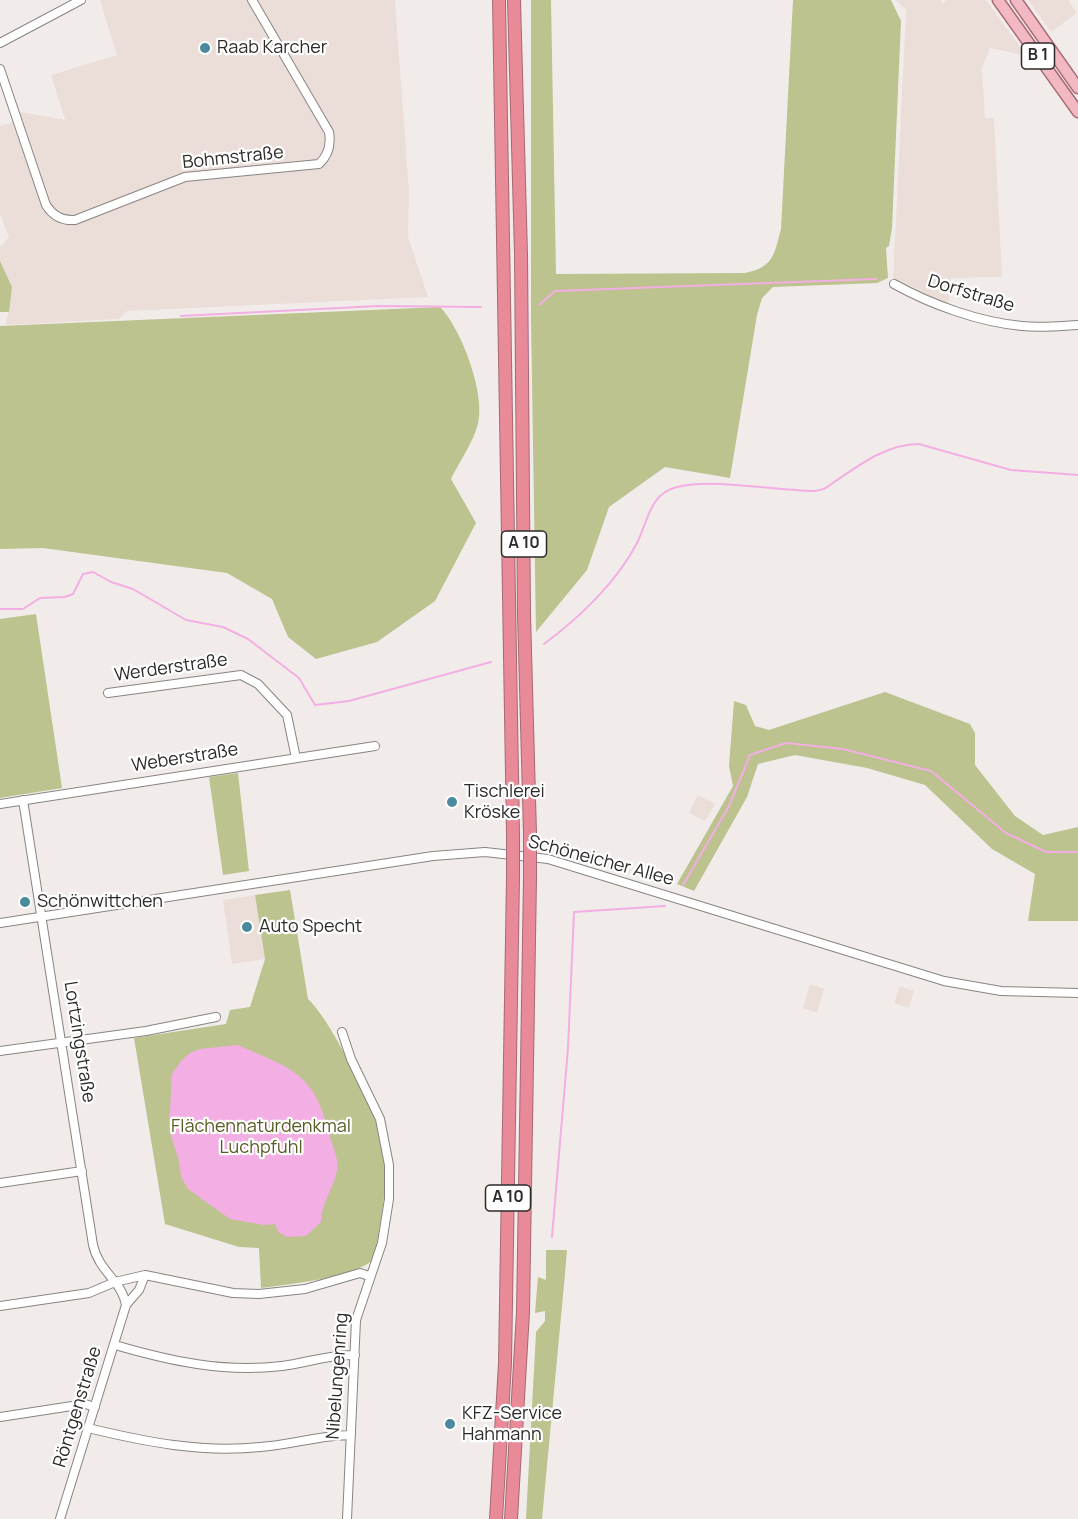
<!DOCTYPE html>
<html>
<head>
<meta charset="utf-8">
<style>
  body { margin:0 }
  canvas { display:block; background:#f1ecea }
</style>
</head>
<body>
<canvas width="1078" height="1519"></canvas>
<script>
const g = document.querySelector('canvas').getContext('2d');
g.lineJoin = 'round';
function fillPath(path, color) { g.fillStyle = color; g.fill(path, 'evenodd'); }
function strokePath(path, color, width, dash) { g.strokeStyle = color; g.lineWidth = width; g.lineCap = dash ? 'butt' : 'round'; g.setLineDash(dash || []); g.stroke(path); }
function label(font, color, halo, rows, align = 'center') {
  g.font = font + ' Manrope,sans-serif'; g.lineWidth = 4.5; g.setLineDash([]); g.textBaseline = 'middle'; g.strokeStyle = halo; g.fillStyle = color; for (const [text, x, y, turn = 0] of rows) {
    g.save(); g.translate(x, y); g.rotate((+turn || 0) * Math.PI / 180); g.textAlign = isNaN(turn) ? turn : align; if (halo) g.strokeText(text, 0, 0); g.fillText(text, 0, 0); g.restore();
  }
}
const built = new Path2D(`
  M100 0H395L409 192 408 237 428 297 127 311 119 319 6 325 12 287 0 261V247L9 237 0 214V126L11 123 21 112 65 120 51 75 117 55Z
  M896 0H940L943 3 947 0H986L1027 56 990 48 982 68 985 118H994L1002 277 951 278 948 304 893 282 906 10Z
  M1028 0H1068L1077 13 1051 32Z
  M698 795 715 804 705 821 689 813Z
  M255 895 265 959 232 964 223 900Z
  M810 984 824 989 817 1013 803 1008Z
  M900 986 914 991 909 1008 894 1003Z`);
const green = new Path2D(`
  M531 0H551L556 274 745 273C774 267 774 255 781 229L793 0H891L901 21 892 228 889 246 886 248 888 278 877 283 773 287 762 298 757 315 730 478 665 467 609 507 587 570 536 632 531 318Z
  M0 261 12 287 9 312H0Z
  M440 307C461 328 486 394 478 424 473 443 459 462 451 479L476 523 435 601 377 642 316 659 288 637 272 599 227 573 43 548 0 549V326Z
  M36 614 62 788 0 798V619Z
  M885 692 970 724 975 733V765L1015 816 1043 835 1078 827V921H1028L1035 874 992 849 925 785 867 768 795 755 758 764 747 797 694 891 677 884 733 786 729 766 734 701 746 705 755 726 769 730Z
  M238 773 249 871 223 875 209 777Z
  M290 890 308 999C332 1021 379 1117 384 1149 390 1184 379 1223 375 1258 357 1278 289 1284 261 1288L259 1248 239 1247 165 1224 134 1038 226 1024 230 1010 250 1007 265 959 255 895Z
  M546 1250H567L565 1274 542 1519H526L536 1332 545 1321V1311L535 1313 538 1277 546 1280Z`);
const water = new Path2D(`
  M238 1045C291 1069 315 1072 329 1134 332 1145 339 1158 337 1170 334 1189 321 1203 321 1222L306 1236 287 1237 278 1232 275 1224 264 1225 230 1219 188 1189 181 1177 179 1161 169 1129 172 1074 181 1061 190 1053 200 1049Z`);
const stream = new Path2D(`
  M539 305 555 291 876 279
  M181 316 378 306 481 307
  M0 609H23L40 598 65 597 73 594 83 574 93 572 111 582 133 589 186 620 223 627 248 639 299 678 315 705 349 701 491 662
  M544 644C579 618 617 582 637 543 648 521 650 493 677 487 716 478 774 491 815 491L824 489C853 470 883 444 919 444L1011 470 1078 475
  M683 885 729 806 750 755 786 743 843 749 931 771 1006 833 1046 852H1078
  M552 1237 568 1048 574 912 665 906`);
const minor = new Path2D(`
  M0 43 81 0
  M0 69 46 205C53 216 62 221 75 220L185 177 319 164C329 155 331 144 329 132L252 0
  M894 284C932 305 979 322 1022 326 1041 328 1059 326 1078 325
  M108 693 241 675 258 684 287 715 296 758
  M23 800 93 1245C99 1272 122 1281 126 1305L60 1519
  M0 804 375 746
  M0 923 433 856 485 852 548 859 944 981 1001 991 1078 993
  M342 1032 351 1059 380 1119 389 1165V1199L382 1243 356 1320 347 1519
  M0 1051 146 1031 216 1017
  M0 1183 82 1171
  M126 1305 139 1290 145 1275
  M0 1306 89 1293 115 1282 145 1275 233 1293 259 1294 305 1289 360 1273 369 1276
  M115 1345C170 1361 224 1373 282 1366 306 1363 331 1354 355 1355
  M0 1417 85 1404 95 1407
  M88 1428C146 1442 201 1453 260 1447 291 1445 320 1435 351 1435`);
const major = new Path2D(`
  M998 0 1078 112
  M1016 0 1078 88`);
const highway = new Path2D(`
  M499 0 513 834
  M514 0 521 254 524 614 530 834
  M496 1519 505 1363 513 878
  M511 1519 523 1312 530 878`);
const highwayBridge = new Path2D(`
  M530 834V878
  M513 878V834`);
const markers = [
  [205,48,6,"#498a9c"],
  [452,802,6,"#498a9c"],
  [25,902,6,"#498a9c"],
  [247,927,6,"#498a9c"],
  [450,1424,6,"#498a9c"]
];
const shields = [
  [1038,56,33],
  [524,544,45],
  [508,1198,45]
];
const shieldNames = [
  ["B 1",1038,56],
  ["A 10",524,544],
  ["A 10",508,1198]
];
const poiNames = [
  ["Raab Karcher",217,48],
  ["Tischlerei",464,792],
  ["Kröske",464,813],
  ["Schönwittchen",37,902],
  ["Auto Specht",259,927],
  ["KFZ-Service",462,1414],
  ["Hahmann",462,1435]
];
const streetNames = [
  ["Bohmstraße",233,158,-6],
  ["Dorfstraße",971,294,17],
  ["Werderstraße",171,668,-8],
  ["Weberstraße",185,758,-9],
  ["Schöneicher Allee",601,861,15],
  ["Lortzingstraße",79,1042,81],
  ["Nibelungenring",338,1376,-86],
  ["Röntgenstraße",78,1407,-73]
];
const parkNames = [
  ["Flächennaturdenkmal",261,1127],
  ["Luchpfuhl",261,1148]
];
fillPath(built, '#ebded8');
fillPath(green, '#bcc38f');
fillPath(water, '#f3aee3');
strokePath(stream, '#f3aee3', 2);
strokePath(minor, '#898482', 10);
strokePath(major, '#a76972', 13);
strokePath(highway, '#a76972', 14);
strokePath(minor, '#fff', 8);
strokePath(major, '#f2b9c2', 10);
strokePath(highway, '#e98a99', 12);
strokePath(highwayBridge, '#a76972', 14, []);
strokePath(highwayBridge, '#e98a99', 12);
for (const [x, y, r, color] of markers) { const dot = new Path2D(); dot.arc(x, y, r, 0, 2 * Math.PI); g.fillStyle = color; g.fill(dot); strokePath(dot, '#fff', 2); }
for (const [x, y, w] of shields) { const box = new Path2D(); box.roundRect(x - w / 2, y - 13, w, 26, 4.5); g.fillStyle = '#fff'; g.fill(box); strokePath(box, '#2d2b2a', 1.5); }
label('bold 16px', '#2d2b2a', null, shieldNames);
label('18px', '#2d2b2a', '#fff', poiNames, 'left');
label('18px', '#2d2b2a', '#fff', streetNames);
label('18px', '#565c21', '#fff', parkNames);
</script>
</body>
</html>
